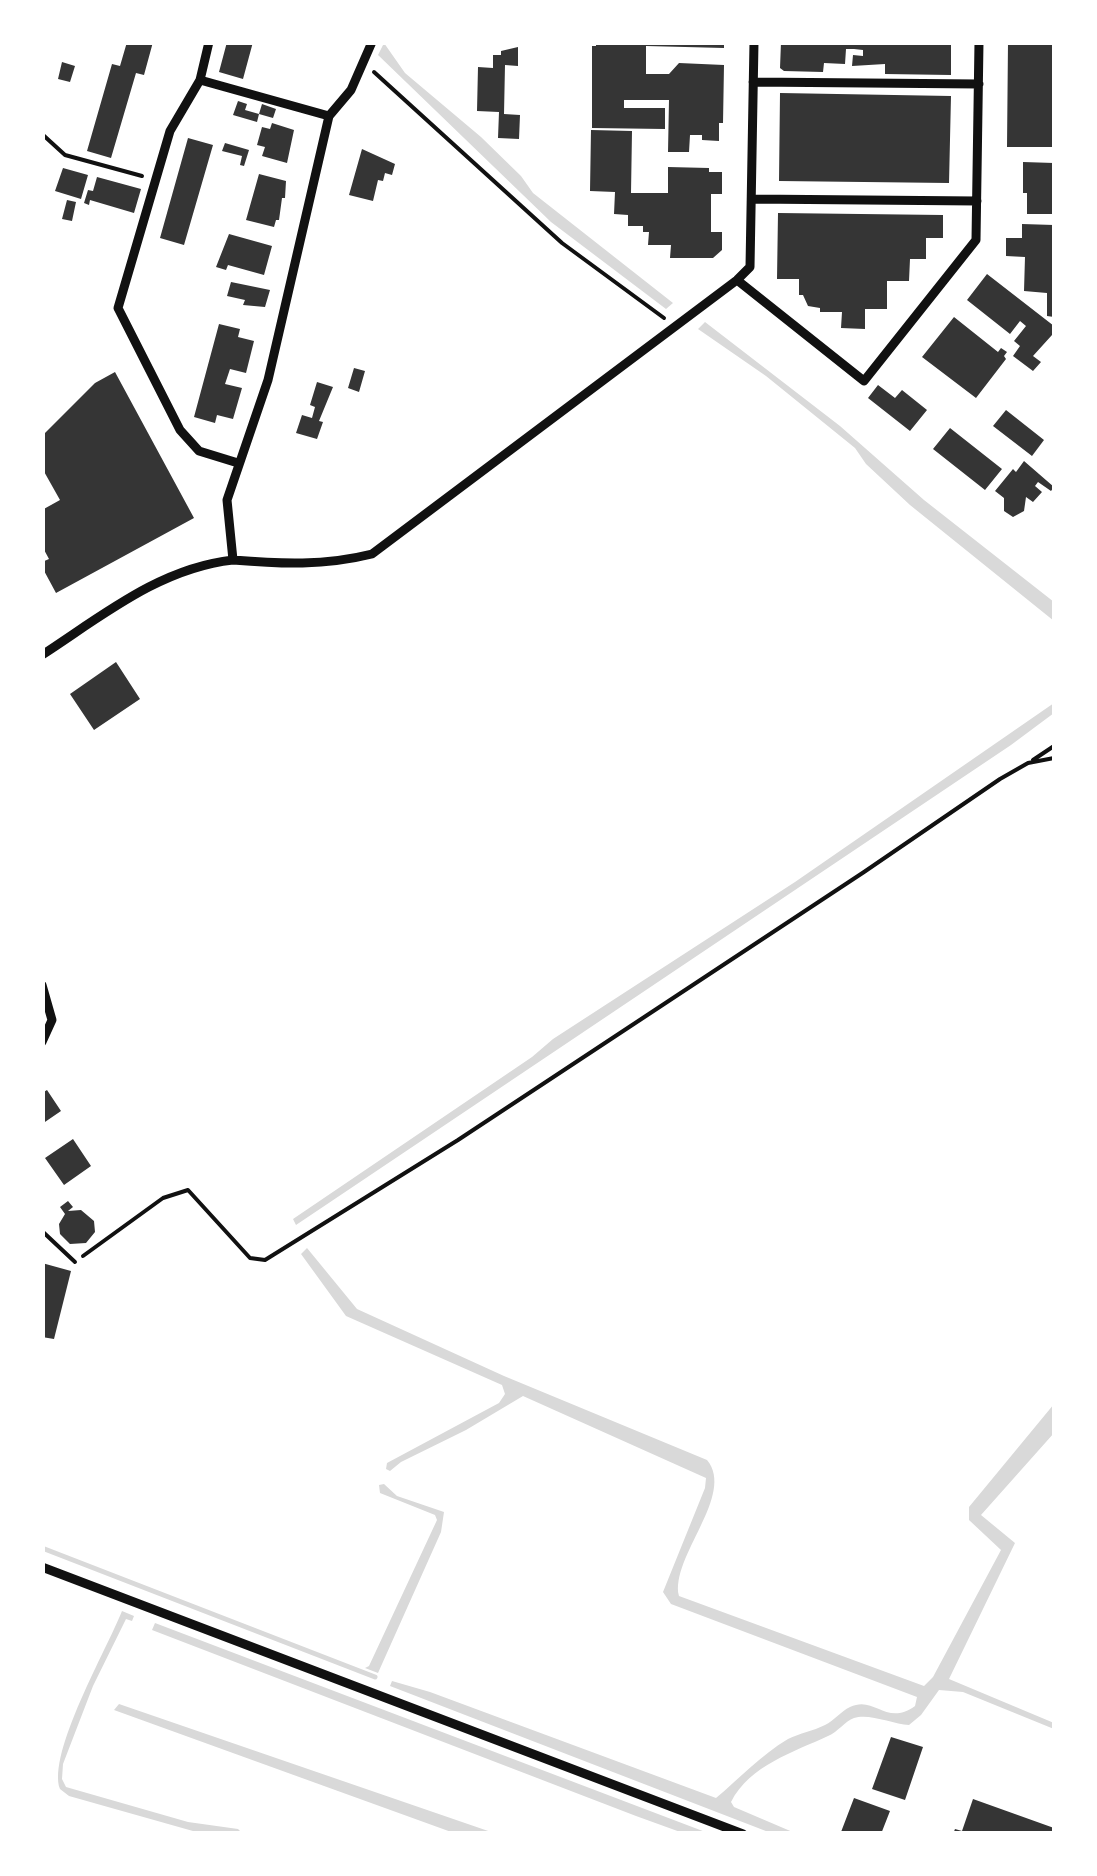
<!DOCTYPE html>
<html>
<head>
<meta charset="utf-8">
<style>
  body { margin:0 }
  #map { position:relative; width:1097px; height:1876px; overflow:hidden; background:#fff; font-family:"Playfair Display",serif }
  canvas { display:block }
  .frame { position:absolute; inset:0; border:45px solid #fff; pointer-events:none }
</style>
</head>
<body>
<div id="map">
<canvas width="1097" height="1876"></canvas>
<div class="frame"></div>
</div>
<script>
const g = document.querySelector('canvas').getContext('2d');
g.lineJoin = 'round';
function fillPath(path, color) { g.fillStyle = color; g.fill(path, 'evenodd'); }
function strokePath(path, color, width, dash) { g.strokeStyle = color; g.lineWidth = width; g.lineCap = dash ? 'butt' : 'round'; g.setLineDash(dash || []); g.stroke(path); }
const water = new Path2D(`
  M384 43 405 73 481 137 521 176 533 193 673 303 666 309 551 222 378 55Z
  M705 322 840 426 924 500 1054 602V621L910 505 866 464 855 448 766 376 698 329Z
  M1054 703V713L1011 745 296 1225 293 1219 532 1057 553 1039 795 882Z
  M307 1248 357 1309 504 1376 707 1460C736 1495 670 1557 679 1596L924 1686 933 1677 1001 1550 969 1520V1507L1054 1404V1433L981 1515 1015 1543 949 1679 1054 1723V1729L963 1692 939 1690 921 1715 909 1725C893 1724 869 1713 854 1718 845 1721 838 1732 828 1736 794 1752 750 1765 731 1802L734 1807 795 1833H771L390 1686 392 1681 430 1692 716 1798C740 1778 761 1755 788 1739 800 1733 813 1731 825 1725 834 1721 841 1711 850 1707 875 1695 886 1727 915 1706L917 1697 671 1604 663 1592 705 1488 706 1478 523 1396 466 1430 401 1462 390 1471 386 1469 387 1463 499 1403 505 1394 502 1385 346 1316 301 1254Z
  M384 1484 397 1496 444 1512 441 1532 378 1673 365 1668 369 1666 437 1520 435 1515 380 1493 379 1485Z
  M122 1611 134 1616 132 1621 126 1619 93 1686 63 1764 62 1779 66 1787 188 1822 238 1829 242 1833H200L69 1796 60 1789C47 1753 107 1649 122 1611Z
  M155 1623 708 1833H683L636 1816 152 1630Z
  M119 1704 494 1833H454L114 1710Z`);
const stream = new Path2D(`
  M42 1548 375 1677`);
const building = new Path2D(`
  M127 42H153L144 75 136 73 111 158 87 151 112 64 120 66Z
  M227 42H253L243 79 219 72Z
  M596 42H724V48L646 46V74H669L679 63 724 65 723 123H719V141L702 140V135H690L689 152H668L669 100H624V108H665V129L592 128V46H596Z
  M781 42H951V75L885 74V64L852 66 853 55 863 56V50L854 49H846L845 64 824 63 823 72 784 71 780 68Z
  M1008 42H1054V147H1007Z
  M518 47V66L505 65 504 114 520 115 519 139 498 138 499 112 477 111 478 67 493 68V55H501V51Z
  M62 62 75 66 70 82 58 79Z
  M780 93 951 96 949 183 779 181Z
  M238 101 247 104 245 110 259 114 262 104 276 109 273 118 259 114 257 122 233 115Z
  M272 123 294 130 287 163 262 156 265 147 257 145 262 127 270 129Z
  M591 130 632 131 631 193H668V167L709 168V172H722V194H711V232H722V250L713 258H670L671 245H648L649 232H643V226H628V215L614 214 615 192 590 191Z
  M188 138 213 145 184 245 160 238Z
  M225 143 249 150 244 166 240 165 242 156 222 151Z
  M362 149 395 164 392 175 385 173 383 181 378 180 373 201 349 195Z
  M1023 162 1054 163V214H1027V193H1023Z
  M63 168 88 175 81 199 55 191Z
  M259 174 286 181 285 198H282L279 220H276L274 227 246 220Z
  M97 177 141 189 134 213 90 200 89 205 84 203 88 190 93 191Z
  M67 200 76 202 72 221 62 219Z
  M778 213 943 215V238H926V259H910L909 281H887V309H865V329L841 328 842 312H820V308L808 306 803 295H799V279H777Z
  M1022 224 1054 225V317L1047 316V293L1024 291 1025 257 1006 256V238H1022Z
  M229 234 272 246 264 275 228 265 226 270 216 267Z
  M987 274 1054 326 1052 335 1033 356 1041 362 1033 371 1013 356 1020 346 1014 341 1026 326 1020 321 1010 334 967 300Z
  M231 282 270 290 265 307 243 305 245 300 227 296Z
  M954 317 998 352 1001 348 1007 352 1004 356 1006 359 976 398 922 357Z
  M219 324 240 329 238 337 254 341 246 373 230 369 225 384 242 388 233 419 217 415 215 423 194 417Z
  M354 368 365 371 359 392 348 388Z
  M115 372 194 518 56 593 42 567V562L49 559 42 546V510L60 500 42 468V436L95 383Z
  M317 382 333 387 319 421 323 422 317 439 296 433 302 415 312 418 315 407 310 405Z
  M878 385 895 398 902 390 927 410 910 431 868 398Z
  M1006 410 1044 440 1032 456 993 426Z
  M950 428 1002 469 985 490 933 449Z
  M1024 461 1054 487 1051 491 1038 482 1035 486 1042 492 1033 502 1026 497 1024 511 1013 517 1004 511V498L995 491 1013 469 1016 472Z
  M116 662 140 699 94 730 70 694Z
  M47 1090 61 1111 42 1124V1093Z
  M73 1139 91 1166 64 1185 45 1158Z
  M68 1201 73 1207 68 1211 81 1210 94 1221 95 1232 86 1243 70 1244 60 1234 59 1224 65 1214 60 1207Z
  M42 1263 71 1271 54 1339 42 1337Z
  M891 1737 923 1747 905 1800 872 1789Z
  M854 1798 890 1811 881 1834 841 1832Z
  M973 1799 1054 1828V1834H953L955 1829 962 1831Z`);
const path = new Path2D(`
  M374 72 562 243 664 318
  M42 134 65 155 142 176
  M1033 760 1054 746
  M83 1256 163 1198 188 1190 250 1258 265 1260 458 1140 864 872 1000 779 1028 763 1054 758`);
const service = new Path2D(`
  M42 1231 75 1262`);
const minor = new Path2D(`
  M209 42 200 80 170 131 118 308 180 430 199 451 238 463
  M200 80 329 116
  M753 82 979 84
  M752 199 977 201
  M737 280 864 381 976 240 979 42
  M233 560C281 564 324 566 372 554L737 280 750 267 754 42
  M42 655C102 616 160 568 233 560L227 500 268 380 329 116 351 90 372 42
  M42 985 52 1020 42 1042
  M42 1567 743 1834`);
fillPath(water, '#d9d9d9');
strokePath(stream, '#d9d9d9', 5);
fillPath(building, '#353535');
strokePath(path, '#111', 4);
strokePath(service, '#111', 4);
strokePath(minor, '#111', 9);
</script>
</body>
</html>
